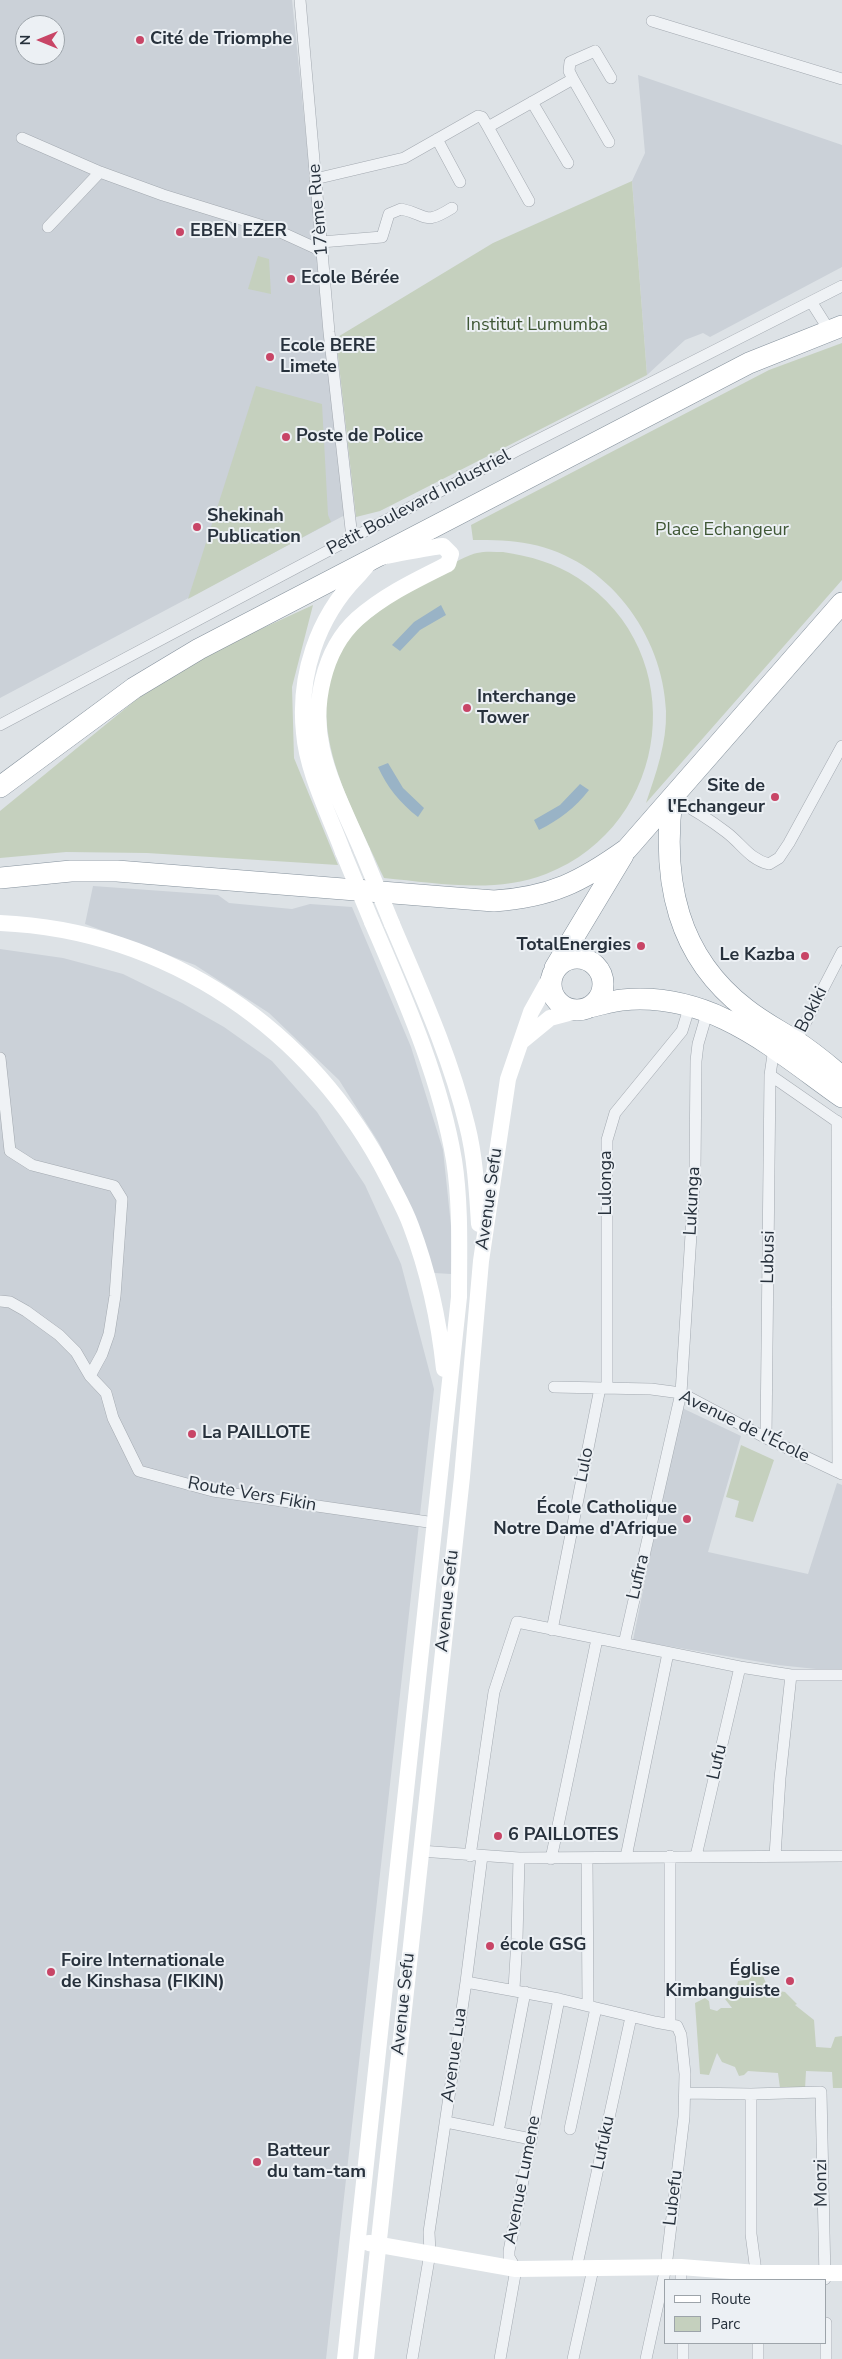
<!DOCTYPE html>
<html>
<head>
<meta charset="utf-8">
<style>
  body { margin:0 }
  #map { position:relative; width:842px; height:2359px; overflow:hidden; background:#dde2e6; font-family:"Nunito Sans",sans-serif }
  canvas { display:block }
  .legend { position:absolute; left:664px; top:2279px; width:162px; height:65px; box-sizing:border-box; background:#ecf0f4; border:1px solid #9da4aa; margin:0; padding:6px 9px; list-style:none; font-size:15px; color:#27313c }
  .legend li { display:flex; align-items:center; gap:10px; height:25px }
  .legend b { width:25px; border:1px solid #9da4aa }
  .north { position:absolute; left:15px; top:15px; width:50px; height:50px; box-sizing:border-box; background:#ecf0f4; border:1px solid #9da4aa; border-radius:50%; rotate:270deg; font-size:14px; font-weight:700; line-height:20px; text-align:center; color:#27313c }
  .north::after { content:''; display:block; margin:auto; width:18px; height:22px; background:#c84566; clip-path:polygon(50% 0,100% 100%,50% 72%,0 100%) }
</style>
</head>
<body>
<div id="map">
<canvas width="842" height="2359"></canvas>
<ul class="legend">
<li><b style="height:6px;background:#fff"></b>Route</li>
<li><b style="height:14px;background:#c5d0be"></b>Parc</li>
</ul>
<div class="north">N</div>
</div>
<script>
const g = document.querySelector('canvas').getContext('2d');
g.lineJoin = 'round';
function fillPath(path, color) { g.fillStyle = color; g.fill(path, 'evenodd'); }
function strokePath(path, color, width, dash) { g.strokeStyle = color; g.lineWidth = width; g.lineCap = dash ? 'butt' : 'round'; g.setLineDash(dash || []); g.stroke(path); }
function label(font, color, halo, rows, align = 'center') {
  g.font = font + ' "Nunito Sans",sans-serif'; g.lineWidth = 4; g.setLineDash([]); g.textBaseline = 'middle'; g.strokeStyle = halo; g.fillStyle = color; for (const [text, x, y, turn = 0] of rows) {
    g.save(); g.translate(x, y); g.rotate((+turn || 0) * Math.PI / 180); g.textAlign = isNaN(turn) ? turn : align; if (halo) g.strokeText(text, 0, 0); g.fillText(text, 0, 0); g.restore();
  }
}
const built = new Path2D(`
  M0 0H292L345 515 0 698ZM25 25H55V55H25Z
  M638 75 842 145V267L710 337 703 333 685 340 647 375 632 181 645 153Z
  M93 886 218 895 229 903 292 909 310 904 352 907 411 1047 443 1150 451 1226V1274L434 1273 413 1212 379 1143 339 1080 269 1013 195 965 85 924Z
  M0 949 63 958 123 974 182 1003 224 1027 272 1061 317 1112 365 1185 401 1264 434 1389 326 2359H0Z
  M680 1407 741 1436 708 1552 808 1574 837 1483 842 1485V1669H816L778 1665 633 1640Z`);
const green = new Path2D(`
  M632 181 647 375 380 511 356 517 336 338 493 243Z
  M258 256 269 259 271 294 248 289Z
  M842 343V580L646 803C656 773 667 743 666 711 663 634 607 559 530 544 511 540 493 540 473 540L471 525 769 370Z
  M256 386 322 404 328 515 331 522 188 599Z
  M503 552C530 556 555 563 578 578 692 652 672 825 546 874 495 894 437 883 384 878 353 808 296 718 346 643 358 625 378 612 394 600 407 590 463 555 477 553 485 551 495 552 503 552Z
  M313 605 292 687 294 758 338 865 147 853 66 852 0 858V811L137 699 213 651Z
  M741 1445 774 1460 753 1522 735 1517 739 1501 726 1497Z
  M748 1969H760L766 1983 772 1990 785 1992 797 2004 795 2005 814 2020 816 2047 831 2048 835 2037 842 2036V2088H833L832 2072 806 2071 805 2089 780 2088 778 2073 748 2071 744 2075 739 2076 735 2067 722 2062 717 2053 709 2075 700 2074 695 2003 705 1998 709 2001 710 2009 717 2011 721 2008H732L725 1999 735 1995 738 1981 746 1980Z`);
const water = new Path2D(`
  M441 605 446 615 420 630 400 651 392 645 414 622Z
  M388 763 403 788 424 808 418 817C400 803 387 787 378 767Z
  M580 784 589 790C575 808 559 820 539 830L534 820 560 805Z`);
const street = new Path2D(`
  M300 0 329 332 352 538
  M652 21 842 79
  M573 79 569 71 570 62 595 51 611 78
  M532 102 568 163
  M488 127 529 201
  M22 138 100 172
  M437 139 460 182
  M315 179 404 158 478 116 482 117 488 127 573 79 609 142
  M48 227 100 172 163 195 276 230 322 251
  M321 242 382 237 389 214 401 209C429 215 423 226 452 208
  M812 303 829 330
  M0 725 518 450 842 286
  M672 798C691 808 709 819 726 832 742 844 749 859 769 864L779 858 789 843 842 746
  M796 1041 842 952
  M0 1058 10 1151 32 1165 114 1186 122 1199 115 1296 109 1334 102 1354 90 1376
  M770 1075 842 1125
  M837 1121 838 1472
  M0 1301 10 1302 26 1311 59 1335 76 1352 90 1376 106 1393 113 1418 139 1471 213 1491 435 1523
  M554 1387 651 1389 681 1393 766 1438 842 1474
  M607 1387V1140L615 1113 682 1031 690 1005
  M766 1438 770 1075 774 1048
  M552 1630 600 1388
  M624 1644 681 1393 695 1171 696 1061 698 1044 708 1010
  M420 1851 519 1858 842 1856
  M470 1856 494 1692 517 1622 740 1667 791 1675H842
  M696 1856 740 1667
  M775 1856 780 1778 791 1675
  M626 1857 668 1653
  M587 1858 588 2005
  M551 1859 597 1639
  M466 1982 559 1999 655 2022 677 2026 681 2035 685 2074 684 2117 666 2267 646 2359
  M514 1989 517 1939 519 1858
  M670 2023V1856
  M686 2093 751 2094 821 2092 825 2279
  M751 2094V2234L757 2279
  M446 2122 531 2139
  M570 2129 596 2008
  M498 2132 525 1992
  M681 2267V2280
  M576 2269 631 2017
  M826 2323V2359
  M683 2343V2359
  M758 2343V2359
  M412 2359 430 2253 429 2232 466 1982 482 1856
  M500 2359 516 2269 509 2257V2251L559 1999
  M573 2359 593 2269`);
const secondary = new Path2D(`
  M343 852C330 816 307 772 304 733 298 676 317 618 357 577 362 572 367 564 373 560 379 556 434 547 443 546L451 554 448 564C416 580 384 595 357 619 323 650 312 706 322 749 330 784 348 818 362 851
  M0 923C167 930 313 1030 388 1178 396 1194 405 1209 411 1226 428 1271 439 1321 444 1369
  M392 924C420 990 450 1055 467 1125 475 1156 477 1191 479 1224
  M522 1041 550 1018 580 1010
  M369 2243 516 2269 681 2267 757 2273H842
  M345 2359 459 1297C459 1252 461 1205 454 1160 440 1077 405 999 372 922
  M366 2359 462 1477 481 1261 508 1079 531 1012 555 969`);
const highway = new Path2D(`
  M0 787 134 688 199 649 749 363 842 326
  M672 798C662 881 677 956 746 1009 761 1021 778 1030 794 1040 811 1051 827 1064 842 1077
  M0 878 71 871H117L494 901C551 897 581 882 627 849L842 603
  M551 984a26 26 0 1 1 52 0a26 26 0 1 1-52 0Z
  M555 968 623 855
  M589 1007C600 1005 611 1001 622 1000 712 991 774 1049 842 1097`);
const secondaryBridge = new Path2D(`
  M362 851 392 924
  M343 852 372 922`);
const markers = [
  [140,40,5,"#c84566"],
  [180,232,5,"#c84566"],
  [291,279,5,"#c84566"],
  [270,357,5,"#c84566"],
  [286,437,5,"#c84566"],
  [197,527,5,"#c84566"],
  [467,708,5,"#c84566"],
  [775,797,5,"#c84566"],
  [641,946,5,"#c84566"],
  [805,956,5,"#c84566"],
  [192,1434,5,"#c84566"],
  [687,1519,5,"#c84566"],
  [498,1836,5,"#c84566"],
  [490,1946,5,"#c84566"],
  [51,1972,5,"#c84566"],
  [790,1981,5,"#c84566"],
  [257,2162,5,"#c84566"]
];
const poiNames = [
  ["Cité de Triomphe",150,40],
  ["EBEN EZER",190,232],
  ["Ecole Bérée",301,279],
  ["Ecole BERE",280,347],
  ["Limete",280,368],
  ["Poste de Police",296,437],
  ["Shekinah",207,517],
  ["Publication",207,538],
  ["Interchange",477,698],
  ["Tower",477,719],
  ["Site de",765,787,"right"],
  ["l'Echangeur",765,808,"right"],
  ["TotalEnergies",631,946,"right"],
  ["Le Kazba",795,956,"right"],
  ["La PAILLOTE",202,1434],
  ["École Catholique",677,1509,"right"],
  ["Notre Dame d'Afrique",677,1530,"right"],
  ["6 PAILLOTES",508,1836],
  ["école GSG",500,1946],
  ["Foire Internationale",61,1962],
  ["de Kinshasa (FIKIN)",61,1983],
  ["Église",780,1971,"right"],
  ["Kimbanguiste",780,1992,"right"],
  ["Batteur",267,2152],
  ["du tam-tam",267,2173]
];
const streetNames = [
  ["17ème Rue",319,210,-95],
  ["Petit Boulevard Industriel",419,503,-28],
  ["Bokiki",812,1010,-63],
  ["Lulonga",607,1183,-90],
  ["Avenue Sefu",490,1199,-82],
  ["Lukunga",693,1201,-87],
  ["Lubusi",769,1257,-89],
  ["Avenue de l'École",744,1427,26],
  ["Lulo",585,1465,-79],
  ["Route Vers Fikin",252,1495,10],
  ["Lufira",639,1577,-77],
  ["Avenue Sefu",448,1601,-84],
  ["Lufu",718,1762,-77],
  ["Avenue Sefu",404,2004,-84],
  ["Avenue Lua",455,2055,-82],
  ["Lufuku",604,2143,-78],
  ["Avenue Lumene",523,2180,-79],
  ["Monzi",822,2183,-91],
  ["Lubefu",674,2198,-83]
];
const parkNames = [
  ["Institut Lumumba",537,326],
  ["Place Echangeur",722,531]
];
fillPath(built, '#cbd1d8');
fillPath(green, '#c5d0be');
fillPath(water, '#99b3c6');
strokePath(street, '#a3a9b0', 12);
strokePath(highway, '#85919c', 22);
strokePath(street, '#eff2f5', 11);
strokePath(secondary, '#fff', 16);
strokePath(highway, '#fff', 21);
strokePath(secondaryBridge, '#fff', 16);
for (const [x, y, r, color] of markers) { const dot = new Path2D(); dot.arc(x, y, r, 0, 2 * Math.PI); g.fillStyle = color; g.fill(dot); strokePath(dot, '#ecf0f4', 2); }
label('bold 18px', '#27313c', '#ecf0f4', poiNames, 'left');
label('18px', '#27313c', '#ecf0f4', streetNames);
label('18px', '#3f5735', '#ecf0f4', parkNames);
</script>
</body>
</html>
